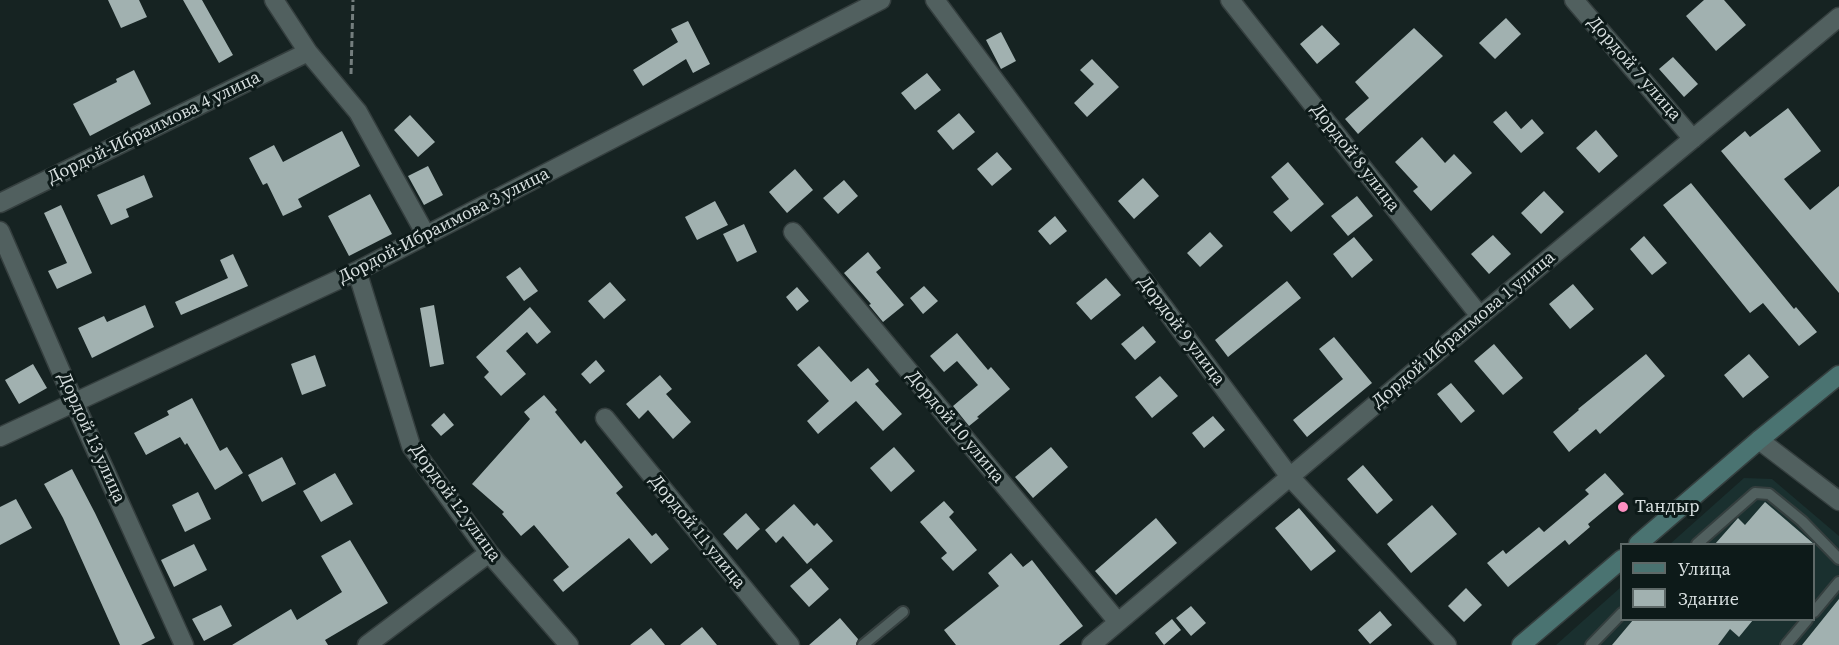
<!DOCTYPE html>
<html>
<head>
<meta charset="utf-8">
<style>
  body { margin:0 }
  #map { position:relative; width:1839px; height:645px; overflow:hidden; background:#162322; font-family:"Source Serif 4",serif }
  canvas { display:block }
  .legend { position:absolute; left:1620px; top:543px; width:195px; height:78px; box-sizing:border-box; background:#0d1a19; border:2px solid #5e6968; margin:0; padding:8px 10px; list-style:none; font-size:18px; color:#d7dfdf }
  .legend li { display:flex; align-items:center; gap:12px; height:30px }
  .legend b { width:30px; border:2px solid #5e6968 }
</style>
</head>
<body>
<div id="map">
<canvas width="1839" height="645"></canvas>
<ul class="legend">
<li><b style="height:8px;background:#4a7371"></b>Улица</li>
<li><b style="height:16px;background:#a1b1b0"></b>Здание</li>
</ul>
</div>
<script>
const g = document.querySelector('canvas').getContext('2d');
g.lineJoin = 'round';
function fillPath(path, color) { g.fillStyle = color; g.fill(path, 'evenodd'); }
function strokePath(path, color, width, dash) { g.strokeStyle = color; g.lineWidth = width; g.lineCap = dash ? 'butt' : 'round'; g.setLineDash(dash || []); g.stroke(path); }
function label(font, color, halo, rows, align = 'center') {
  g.font = font + ' "Source Serif 4",serif'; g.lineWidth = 6; g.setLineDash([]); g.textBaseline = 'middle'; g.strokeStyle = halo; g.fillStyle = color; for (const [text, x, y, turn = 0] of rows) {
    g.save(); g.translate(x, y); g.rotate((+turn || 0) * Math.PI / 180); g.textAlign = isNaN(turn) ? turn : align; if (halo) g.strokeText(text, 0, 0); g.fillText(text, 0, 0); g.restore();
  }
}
const built = new Path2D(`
  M1744 478 1772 479 1839 536V645H1556L1621 587 1622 620H1814V544H1670Z`);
const building = new Path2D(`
  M108 0H139L147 17 121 28Z
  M183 0H202L233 55 219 63Z
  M1704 0H1724L1746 25 1716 51 1686 16Z
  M1506 18 1521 34 1495 59 1479 43Z
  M688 21 710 64 693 73 686 59 643 86 633 70 678 42 671 29Z
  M1322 25 1340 44 1317 64 1300 44Z
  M1414 28 1443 56 1358 134 1345 119 1369 98 1355 82Z
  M1001 32 1016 61 1001 69 986 40Z
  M1673 57 1698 84 1684 97 1659 69Z
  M1092 59 1119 87 1087 117 1074 103 1094 84 1080 70Z
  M134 70 151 104 90 136 73 104 117 82 116 79Z
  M927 73 941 90 915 110 901 93Z
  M1788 108 1821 151 1784 179 1810 210 1839 186V293L1721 151 1745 131 1750 137Z
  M1506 111 1521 129 1532 119 1544 133 1521 153 1493 122Z
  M959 113 975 132 953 150 937 131Z
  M410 115 435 142 418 157 394 130Z
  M1596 130 1618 156 1599 173 1576 148Z
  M342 131 360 166 298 199 302 207 283 216 267 183 263 185 249 158 274 145 283 162Z
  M1422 137 1445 163 1454 154 1472 173 1431 211 1413 191 1418 187 1395 162Z
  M997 152 1012 169 992 186 977 169Z
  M1288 162 1324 204 1291 232 1273 212 1289 199 1271 177Z
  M428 166 443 195 424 205 408 176Z
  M795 169 813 190 787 213 769 192Z
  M144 175 153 197 126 209 129 217 111 225 97 195Z
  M1143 178 1159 196 1134 219 1118 201Z
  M844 180 858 196 838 214 823 198Z
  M1691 183 1794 309 1796 307 1817 332 1799 346 1763 303 1750 313 1663 205Z
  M1544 191 1564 212 1541 234 1521 213Z
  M370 194 392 234 349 256 328 216Z
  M1357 196 1373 216 1348 236 1331 216Z
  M715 201 728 225 697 240 685 217Z
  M61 205 92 273 57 289 48 271 67 263 44 213Z
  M1055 216 1067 231 1050 245 1038 231Z
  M744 224 757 252 737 262 723 234Z
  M1210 232 1223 246 1200 267 1187 253Z
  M1493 235 1511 254 1489 274 1471 254Z
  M1644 236 1667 263 1652 275 1630 249Z
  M1354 237 1373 260 1352 278 1333 254Z
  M868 252 881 268 876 272 904 305 883 322 869 305 871 304 844 273Z
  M233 254 248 286 181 315 175 302 228 278 220 260Z
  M520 267 538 291 524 301 506 277Z
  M1106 278 1121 295 1091 320 1076 303Z
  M1287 281 1301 298 1228 357 1215 340Z
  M610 282 626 300 604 319 588 301Z
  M1573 284 1594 309 1570 329 1549 304Z
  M924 286 938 301 923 314 910 298Z
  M797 287 809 301 797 311 786 297Z
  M145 305 154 327 92 358 78 328 104 316 107 322Z
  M434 305 444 364 430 367 420 308Z
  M530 307 551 332 537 344 527 332 506 351 526 374 501 396 484 377 489 372 476 357Z
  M1143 326 1156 342 1135 360 1121 344Z
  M957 333 988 370 991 367 1010 389 977 417 979 418 969 426 953 406 978 385 957 361 944 372 930 356Z
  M1334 337 1372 383 1307 437 1293 420 1343 379 1319 349Z
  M1494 344 1523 378 1503 395 1474 361Z
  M819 346 851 382 868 368 879 381 875 384 902 414 883 431 856 401 818 434 807 421 829 401 797 365Z
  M1646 354 1665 376 1600 434 1596 429 1569 452 1553 432 1579 410 1578 409Z
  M1749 354 1769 377 1743 398 1724 375Z
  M315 355 326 386 302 395 291 364Z
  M596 360 605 371 590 384 581 374Z
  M33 364 47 388 19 404 5 380Z
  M660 375 672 389 666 394 691 422 673 439 648 410 639 419 626 404Z
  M1160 376 1178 396 1152 418 1135 397Z
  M1451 383 1475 411 1461 423 1437 394Z
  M544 395 557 410 555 412 581 444 585 440 623 487 616 493 652 536 656 533 669 549 651 564 629 538 563 592 553 580 569 567 534 525 521 536 502 514 504 512 472 484 530 419 524 412Z
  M192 398 220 451 227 447 243 473 215 490 187 443 185 445 180 437 146 455 134 433 169 415 167 411Z
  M444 413 454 425 441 436 431 425Z
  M1213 416 1225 430 1204 448 1192 433Z
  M894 447 915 471 891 492 870 468Z
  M1051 447 1068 467 1033 498 1015 477Z
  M282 457 296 484 262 502 248 475Z
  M1363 465 1393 500 1377 514 1347 479Z
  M72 469 95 513 155 638 141 645H120L63 518 44 484Z
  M335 473 353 504 321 522 303 491Z
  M1605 473 1624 494 1588 524 1590 527 1569 545 1565 540 1508 587 1487 563 1503 550 1506 554 1539 527 1544 532 1589 494 1585 490Z
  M198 492 211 519 185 532 172 505Z
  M16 499 32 528 0 545V507Z
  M944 501 954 512 949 517 977 550 953 571 941 558 947 553 920 522Z
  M1765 502 1814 544H1715L1738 518 1745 525Z
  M794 504 814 526 817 523 833 541 807 564 783 536 776 543 765 530Z
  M1432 505 1457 534 1411 573 1387 544Z
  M1299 508 1336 551 1311 571 1275 528Z
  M746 513 760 529 737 550 723 534Z
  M1156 518 1177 543 1116 595 1095 571Z
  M350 540 388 603 325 640 328 645H232L291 609 297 620 342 592 321 556Z
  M194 544 207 570 174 587 161 560Z
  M1011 553 1023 567 1032 560 1083 626 1059 645H956L944 630 999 586 988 573Z
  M811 568 829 589 809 607 790 586Z
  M1466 588 1482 605 1464 622 1448 606Z
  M1839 599V645H1802Z
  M221 605 232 626 204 641 192 619Z
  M1191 606 1206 623 1191 636 1176 618Z
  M1380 611 1392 625 1370 644 1358 630Z
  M840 618 858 639 856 645H809Z
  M1172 619 1181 630 1164 645 1155 633Z
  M1633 620H1753L1739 637 1730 629 1718 645H1612Z
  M702 627 717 645H680Z
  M651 628 665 645H630Z`);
const path = new Path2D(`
  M351 74 353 0`);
const service = new Path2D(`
  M1697 544 1755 493 1769 494 1802 521 1839 559
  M1814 612 1839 582
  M863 645 903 612
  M1591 645 1622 613
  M1786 645 1807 620`);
const minor = new Path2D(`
  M274 0 308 52 358 112 426 235
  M935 0 1290 477 1447 645
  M1230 0 1480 316
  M1574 0 1693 139
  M0 203 308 52
  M0 231 75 404 184 645
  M793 232 1118 622
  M357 271 411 446 489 553 569 645
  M605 418 790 645
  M0 437 357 271 881 0
  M1759 440 1839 501
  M367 645 489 553
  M1091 645 1480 316 1839 17`);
const secondary = new Path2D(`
  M1638 544 1759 440 1839 375
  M1521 645 1622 559`);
const markers = [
  [1623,507,6,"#fd8ec0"]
];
const streetNames = [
  ["Дордой 7 улица",1634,69,49],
  ["Дордой-Ибраимова 4 улица",154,128,-26],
  ["Дордой 8 улица",1355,158,52],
  ["Дордой-Ибраимова 3 улица",444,226,-27],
  ["Дордой Ибраимова 1 улица",1464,330,-40],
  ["Дордой 9 улица",1181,331,53],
  ["Дордой 10 улица",955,427,50],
  ["Дордой 13 улица",91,438,66],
  ["Дордой 12 улица",455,503,54],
  ["Дордой 11 улица",697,532,51]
];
const poiNames = [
  ["Тандыр",1635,507]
];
fillPath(built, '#1a302f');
fillPath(building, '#a1b1b0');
strokePath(service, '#353f3f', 14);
strokePath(minor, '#353f3f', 21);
strokePath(secondary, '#353f3f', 21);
strokePath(path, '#747e7e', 3, [6, 3]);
strokePath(service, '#51605f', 10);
strokePath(minor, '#51605f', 18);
strokePath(secondary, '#4a7371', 18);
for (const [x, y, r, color] of markers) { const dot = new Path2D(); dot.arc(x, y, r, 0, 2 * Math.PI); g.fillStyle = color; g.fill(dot); strokePath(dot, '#0d1a19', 2); }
label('18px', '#d7dfdf', '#0d1a19', streetNames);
label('18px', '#d7dfdf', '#0d1a19', poiNames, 'left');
</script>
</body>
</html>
